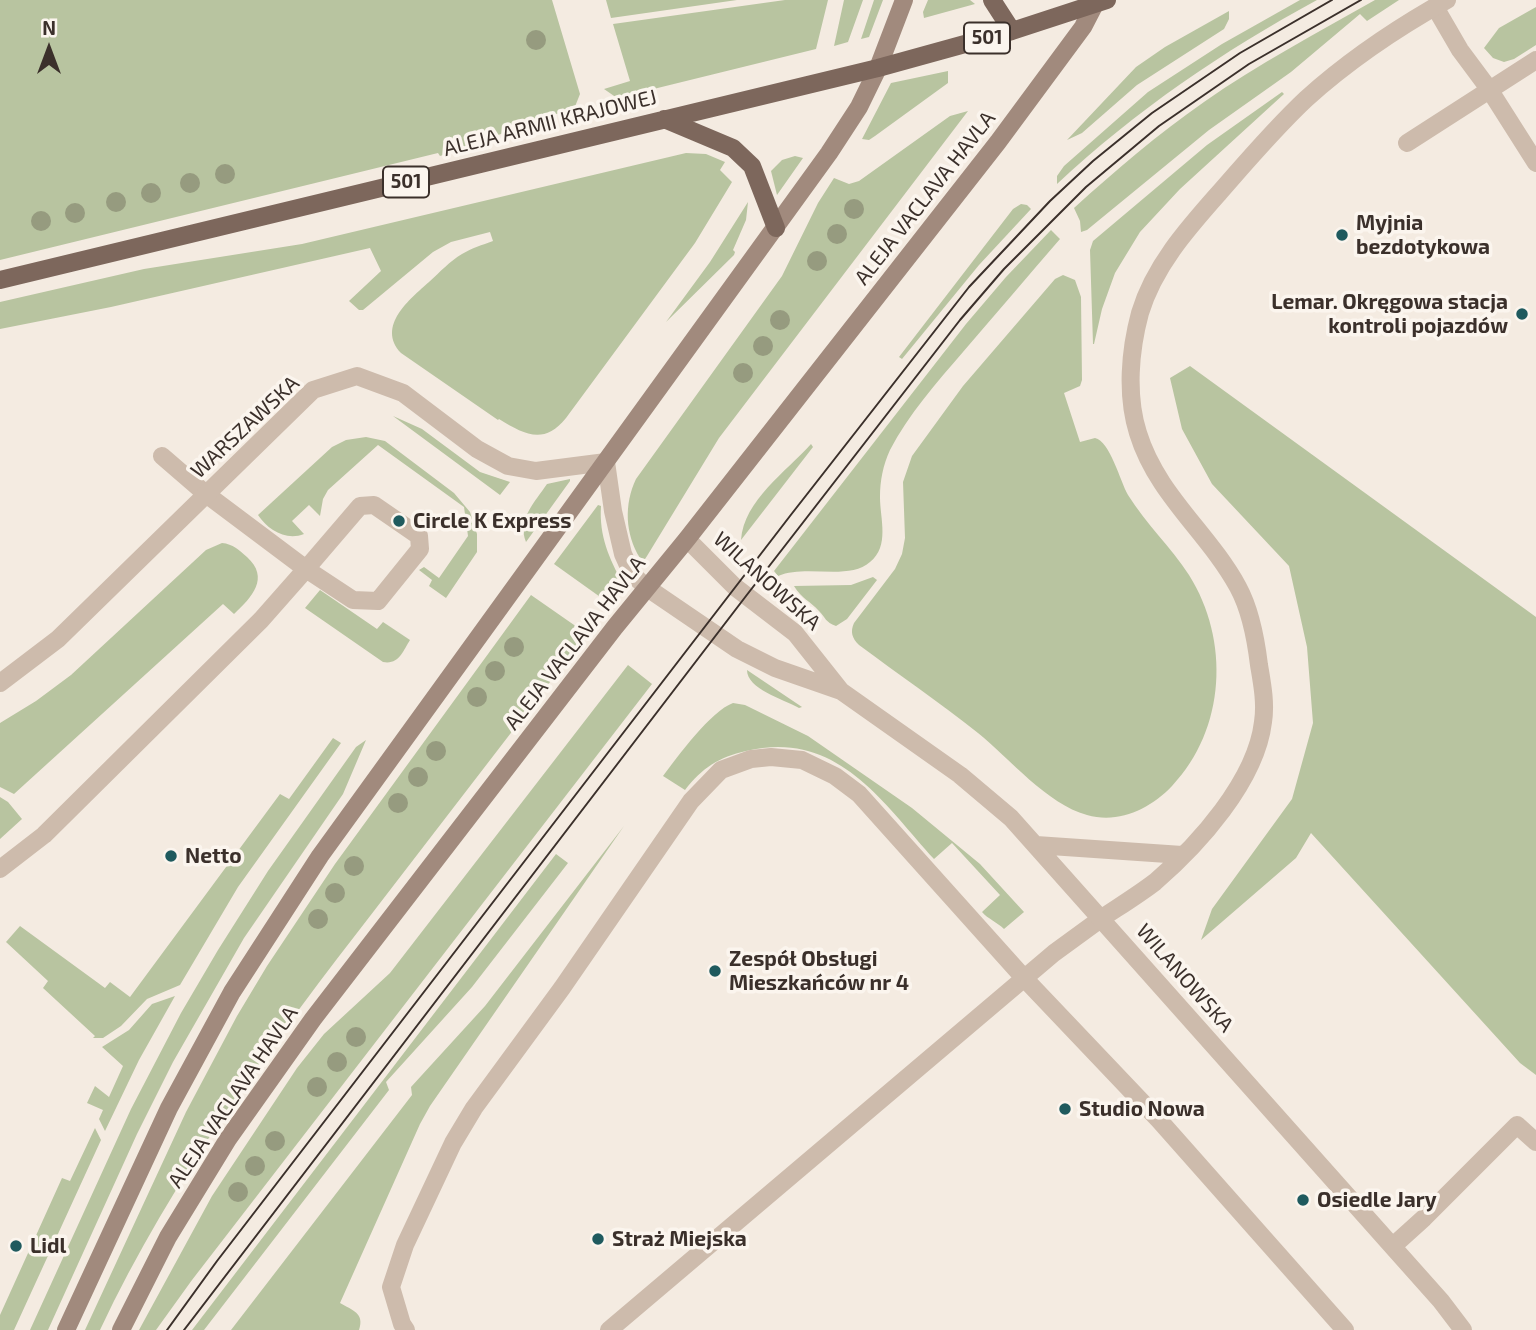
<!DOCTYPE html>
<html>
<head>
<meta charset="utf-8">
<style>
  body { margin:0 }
  #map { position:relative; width:1536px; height:1330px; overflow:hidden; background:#f4ebe1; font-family:"Exo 2",sans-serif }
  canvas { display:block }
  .north { position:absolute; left:14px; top:14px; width:70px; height:70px; -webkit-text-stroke:5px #fbf5ee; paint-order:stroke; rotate:0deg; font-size:19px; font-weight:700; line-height:28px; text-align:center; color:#3b302b }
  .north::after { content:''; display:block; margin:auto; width:24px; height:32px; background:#3b302b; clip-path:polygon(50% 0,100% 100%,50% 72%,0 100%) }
</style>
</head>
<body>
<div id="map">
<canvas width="1536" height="1330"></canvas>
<div class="north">N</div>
</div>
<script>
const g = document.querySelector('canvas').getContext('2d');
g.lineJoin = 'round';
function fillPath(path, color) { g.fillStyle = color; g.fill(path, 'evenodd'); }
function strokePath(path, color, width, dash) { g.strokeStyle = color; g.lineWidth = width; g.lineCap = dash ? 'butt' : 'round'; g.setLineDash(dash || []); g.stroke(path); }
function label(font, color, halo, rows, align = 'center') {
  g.font = font + ' "Exo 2",sans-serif'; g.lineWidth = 7; g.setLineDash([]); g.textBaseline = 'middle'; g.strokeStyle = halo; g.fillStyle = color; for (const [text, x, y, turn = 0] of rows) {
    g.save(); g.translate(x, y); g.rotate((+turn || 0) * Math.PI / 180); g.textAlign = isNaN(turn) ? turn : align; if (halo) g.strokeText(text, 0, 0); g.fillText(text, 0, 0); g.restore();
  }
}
const green = new Path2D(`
  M0 0H552L580 94 574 109C528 120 485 143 440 156L438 153 0 260Z
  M606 0H737L611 18Z
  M785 0H828L816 49 617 98 604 89 630 81 613 24Z
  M844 0H863L848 42 834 46Z
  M874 0H883L869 37 861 39Z
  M928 0H970L975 4 924 18 923 12Z
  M1300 0H1317C1223 51 1135 111 1057 184V176L1064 166 1148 92 1222 44Z
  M1375 0H1399L1367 21 1360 14 1291 72 1209 130 1087 230 1081 232 1080 221 1074 208C1116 170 1158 134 1204 102 1258 64 1317 33 1375 0Z
  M1536 7V45L1514 59 1504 62 1493 58 1484 48 1499 28Z
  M1229 11V19L1224 29 1137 85 1082 133 1067 140 1136 67 1165 47Z
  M948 71V83L875 136 869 140 862 139 891 83Z
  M1282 92 1284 94 1180 189 1140 232 1115 273 1102 309 1094 344H1093L1090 250 1093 241 1207 145Z
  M968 111 719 438 647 556 645 559 640 558C625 534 624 504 636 479L782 276 818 203 834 178 849 184 859 181 950 116Z
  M686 153 706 154 725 162 720 170 732 182 695 243 566 418C544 445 525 435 499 419L498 420 401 353C376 326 410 299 429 282 440 272 450 261 462 254 472 248 482 245 493 241L490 232 451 242 433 252 363 310H359L349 301 381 271 370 248 111 307 0 329V302L144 269 302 244Z
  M795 156 803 158 777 195 771 171 782 160Z
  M748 202 746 220 733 250 735 252 734 255 666 322 710 262Z
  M1021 204 1027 205 1031 209 979 265 902 359 899 357 1013 209Z
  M1051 230 1060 239C1027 277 995 315 963 352 937 382 908 415 890 450 883 465 880 481 880 497 880 519 890 546 870 562 849 581 806 564 778 576L774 571 966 324 1006 277Z
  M1063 275 1075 280 1081 297 1082 380 1080 386 1064 393 1080 442 1095 438C1110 441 1120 481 1128 495 1146 524 1171 547 1189 575 1230 640 1226 729 1172 786 1150 809 1119 824 1087 815 1047 804 1010 759 978 733 939 702 898 674 859 645 852 638 850 632 854 623L895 569 902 554 905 538 903 482 912 456 963 386 1055 279Z
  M1190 366 1536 617V1075L1520 1063 1311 833 1296 858 1201 940 1212 909 1292 799 1313 723 1307 647 1289 566 1212 484 1182 429 1170 378Z
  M393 416 422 429 480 472 510 482 500 495Z
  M366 437 385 441 454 493 470 512 477 534V552L446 598 429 586 432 580 419 570 424 567 439 578 468 536 464 507 378 445 328 490 323 499 320 516 309 505 292 521 304 534C286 541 268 530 258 515L332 447 346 440Z
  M811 444 813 447 741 540C744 500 786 472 811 444Z
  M570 479V481L526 542C517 519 535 502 547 484Z
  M598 505 601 506C599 536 609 558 623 584L622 589 610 604 554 564Z
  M222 543C233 544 239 550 247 557 270 578 252 597 234 614L223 604 14 794 0 787V723L36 701 71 675 206 550Z
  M873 577 877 580 847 619 836 626C825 622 826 618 819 611 810 601 802 599 794 586L851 585Z
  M320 590 377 629 383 622 410 640C403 651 399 665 383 662L305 608Z
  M531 595 587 634C517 725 447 816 377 907 273 1041 173 1176 100 1330H85L186 1112 237 1016 267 966 335 864Z
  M628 665 652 684 192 1280 156 1330H139L212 1196 297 1068 324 1034 390 973Z
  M747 670 802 707 799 708C783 699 747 689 747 670Z
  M733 703 745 705 808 736 912 808 980 864 1024 912 1004 929C997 922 988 919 982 912L1000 895 952 843 934 859C881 800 836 729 746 751 719 757 702 768 685 790L663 776C678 756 711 711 733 703Z
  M333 738 341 743 238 887 180 985 147 999 121 1026 103 1038H93L95 1036 43 988 48 981 6 942 20 926 105 988 110 982 130 997 280 794 289 799Z
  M366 740 343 794 244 938 173 1062 137 1134 48 1330H30L131 1109 181 1013 218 950 268 871 356 747Z
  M0 797 8 802 22 819 0 839Z
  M624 826 430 1106 420 1124 340 1303C352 1310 365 1313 359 1330H231L412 1095 411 1087 485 1006Z
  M556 854 568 863 472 987 386 1082 389 1090 204 1330H192Z
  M175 996 139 1060 105 1131 99 1119 103 1110 87 1103 95 1086 109 1097 123 1066 102 1047 129 1030 152 1004Z
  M95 1128 101 1140 14 1330H0V1315L62 1178 70 1181Z`);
const service = new Path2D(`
  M1435 7 1460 50 1489 89 1536 163
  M1407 143 1536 60
  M374 505 419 536 420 549 378 601 353 600 306 569 360 506Z
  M0 869 44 835 261 620 306 569 206 494 162 456
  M1393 1246 1424 1218 1517 1125 1536 1142
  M406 1330 402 1324 391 1287 405 1245 453 1143 474 1108 562 988 691 801 721 770 751 759 771 757 802 760 835 776 859 794 1024 978 1159 1120 1345 1330`);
const minor = new Path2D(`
  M609 1330 1054 953 1102 918`);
const tertiary = new Path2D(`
  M687 539 735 587 795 633 841 691
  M0 683 58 639 313 390 357 376 403 393 477 449 508 466 536 471 606 462 613 511 623 554 632 574 646 587 737 649 775 668 841 691 960 775 1011 818 1441 1301 1463 1330
  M1036 845 1182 855
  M1102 918C1120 906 1138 895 1155 882 1198 845 1256 781 1263 722 1266 703 1262 683 1259 665 1256 640 1250 609 1238 587 1208 532 1157 495 1138 433 1126 395 1130 350 1140 313 1154 266 1188 228 1219 193 1247 161 1275 128 1306 99 1348 61 1397 28 1447 0`);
const secondary = new Path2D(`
  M66 1330 169 1108 232 992 320 856 829 153 859 107 878 68 904 0
  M121 1330 168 1237 228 1139 313 1019 615 627 687 539 998 142 1083 27 1097 0`);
const primary = new Path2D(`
  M992 0 1012 31
  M664 119 733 148 752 166 776 228
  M0 280 878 68 1012 31 1107 0`);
const tram = new Path2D(`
  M167 1330 217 1261 790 516 969 287 1050 201 1093 161 1152 113 1240 53 1332 0
  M184 1330 746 596 960 320 1004 269 1086 187 1159 126 1249 64 1361 0`);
const trees = [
  [536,40],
  [225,174],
  [190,183],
  [151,193],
  [116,202],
  [854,209],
  [75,213],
  [41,221],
  [837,234],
  [817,261],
  [780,320],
  [763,346],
  [743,373],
  [514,647],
  [495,671],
  [477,697],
  [436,751],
  [418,777],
  [398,803],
  [354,866],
  [335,893],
  [318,919],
  [356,1037],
  [337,1062],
  [317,1087],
  [275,1141],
  [255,1166],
  [238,1192]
];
const markers = [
  [1342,235,7,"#1f5a5e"],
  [1522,314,7,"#1f5a5e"],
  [399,521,7,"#1f5a5e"],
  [171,856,7,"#1f5a5e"],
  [715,971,7,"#1f5a5e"],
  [1065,1109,7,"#1f5a5e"],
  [1303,1200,7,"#1f5a5e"],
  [598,1239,7,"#1f5a5e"],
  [16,1246,7,"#1f5a5e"]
];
const shields = [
  [987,38,46],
  [406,182,46]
];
const shieldNames = [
  ["501",987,38],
  ["501",406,182]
];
const streetNames = [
  ["ALEJA ARMII KRAJOWEJ",550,123,-14],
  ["ALEJA VACLAVA HAVLA",925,198,-52],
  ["WARSZAWSKA",245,427,-43],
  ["WILANOWSKA",767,581,42],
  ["ALEJA VACLAVA HAVLA",575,643,-52],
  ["WILANOWSKA",1185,978,49],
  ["ALEJA VACLAVA HAVLA",233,1097,-56]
];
const poiNames = [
  ["Myjnia",1356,223],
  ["bezdotykowa",1356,247],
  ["Lemar. Okręgowa stacja",1508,302,"right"],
  ["kontroli pojazdów",1508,326,"right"],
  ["Circle K Express",413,521],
  ["Netto",185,856],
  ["Zespół Obsługi",729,959],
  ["Mieszkańców nr 4",729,983],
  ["Studio Nowa",1079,1109],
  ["Osiedle Jary",1317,1200],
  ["Straż Miejska",612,1239],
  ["Lidl",30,1246]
];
fillPath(green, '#b8c4a0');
strokePath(service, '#cdbbac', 18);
strokePath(minor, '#cdbbac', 18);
strokePath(tertiary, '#cdbbac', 18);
strokePath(secondary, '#a18a7d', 18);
strokePath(primary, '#7d675c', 18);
strokePath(tram, '#3b302b', 2);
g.fillStyle = '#969b7f';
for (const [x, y] of trees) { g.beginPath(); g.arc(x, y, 10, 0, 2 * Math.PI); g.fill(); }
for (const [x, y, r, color] of markers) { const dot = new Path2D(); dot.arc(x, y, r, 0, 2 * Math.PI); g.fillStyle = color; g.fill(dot); strokePath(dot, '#fbf5ee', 2.5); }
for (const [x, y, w] of shields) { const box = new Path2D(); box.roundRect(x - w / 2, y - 15.5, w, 31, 5); g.fillStyle = '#fbf5ee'; g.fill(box); strokePath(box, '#3b302b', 2); }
label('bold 19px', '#3b302b', null, shieldNames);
label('21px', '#3b302b', '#fbf5ee', streetNames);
label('bold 21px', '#3b302b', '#fbf5ee', poiNames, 'left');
</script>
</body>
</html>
